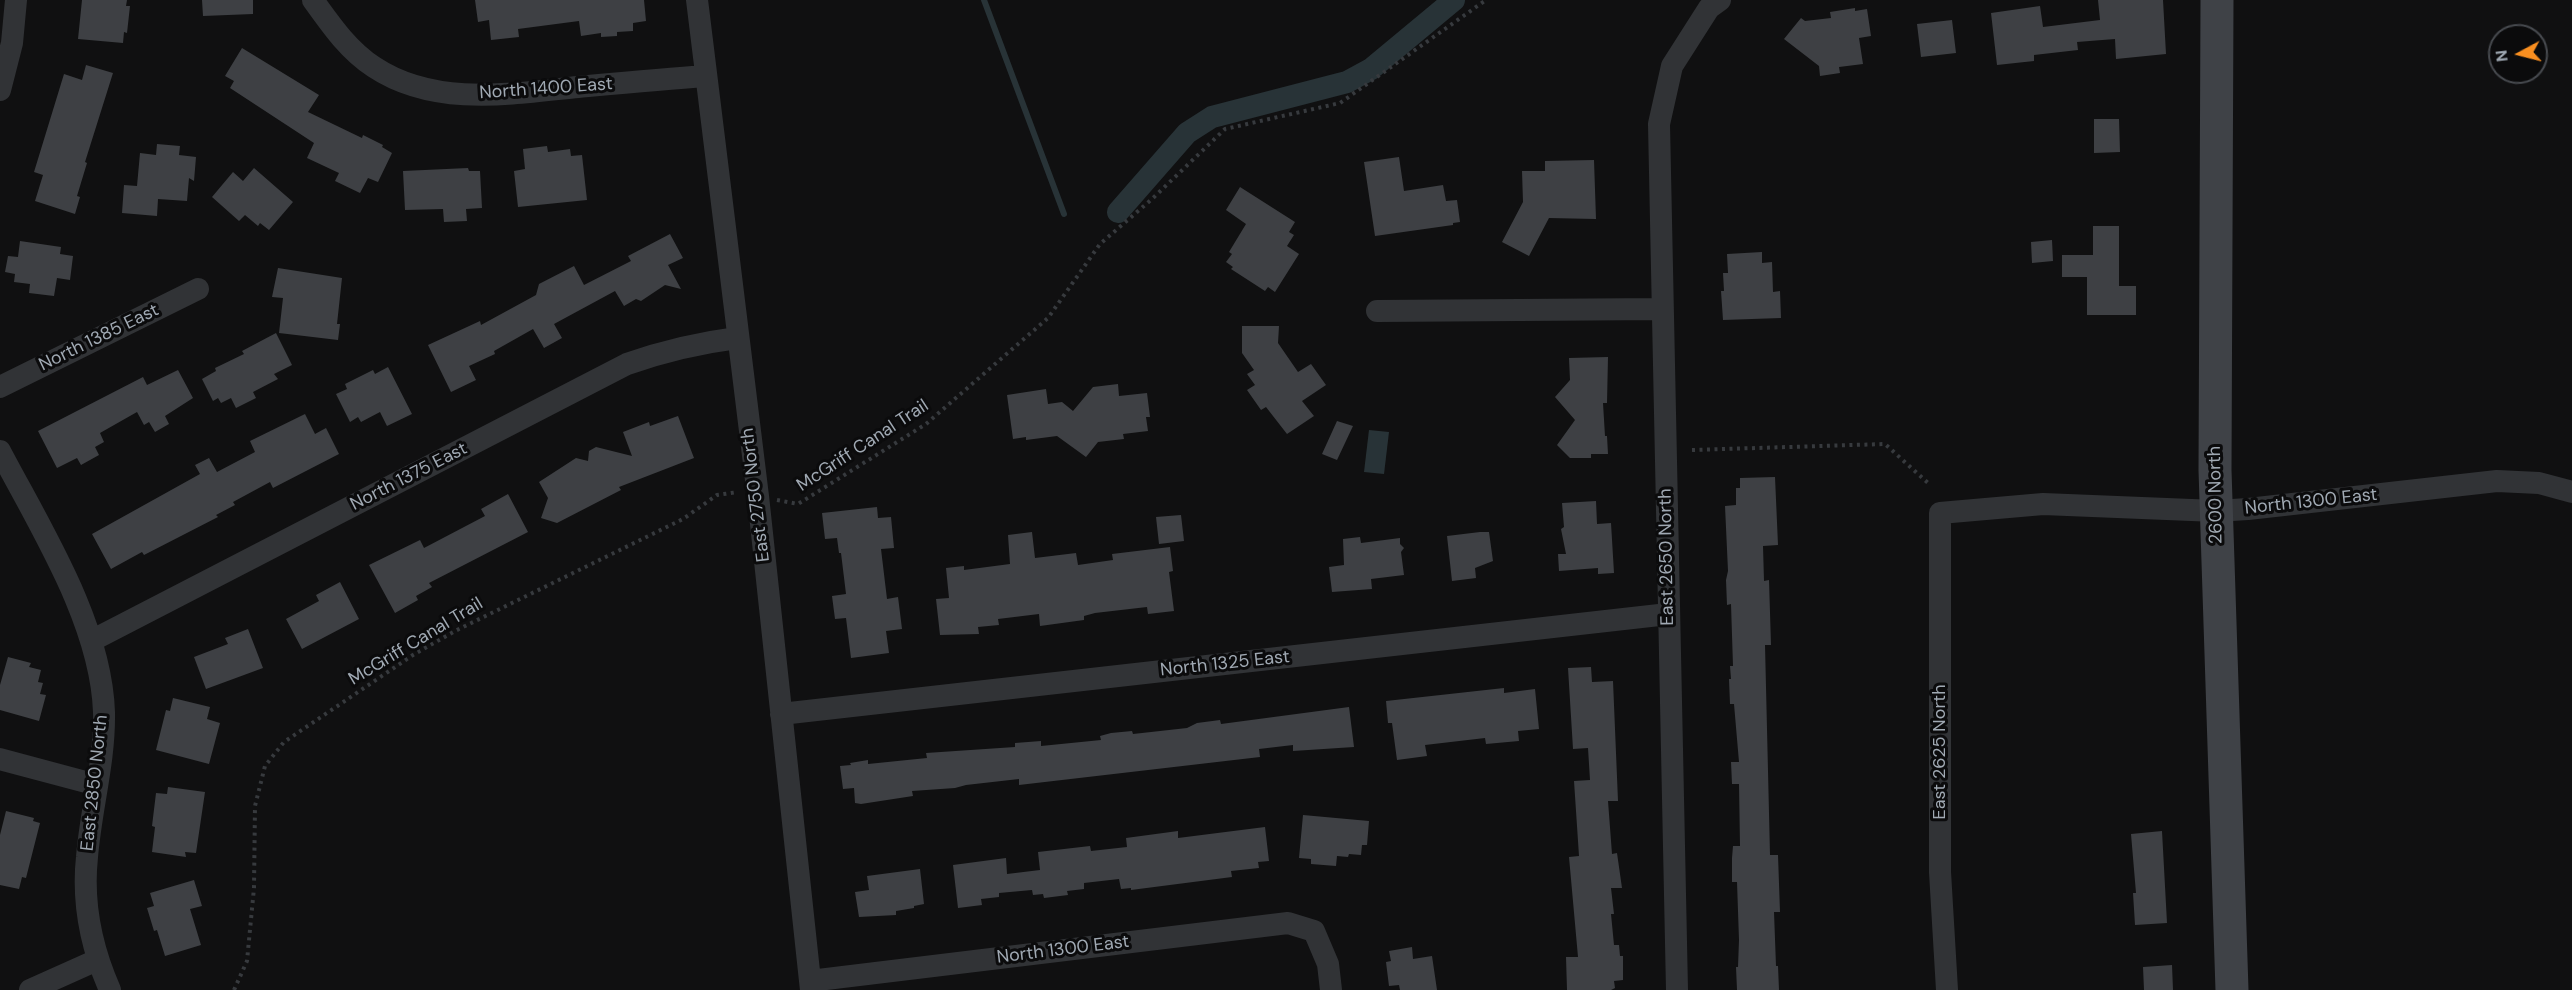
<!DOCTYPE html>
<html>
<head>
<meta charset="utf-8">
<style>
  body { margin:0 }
  #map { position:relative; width:2572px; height:990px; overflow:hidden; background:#101011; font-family:"DM Sans",sans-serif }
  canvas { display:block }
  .north { position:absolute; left:2488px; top:24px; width:60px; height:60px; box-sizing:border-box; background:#0b0b0c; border:2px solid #474a4f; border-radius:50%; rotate:263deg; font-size:16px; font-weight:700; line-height:24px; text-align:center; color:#a0a9b3 }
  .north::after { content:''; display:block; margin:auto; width:21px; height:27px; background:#f98f20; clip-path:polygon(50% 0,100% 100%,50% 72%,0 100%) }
</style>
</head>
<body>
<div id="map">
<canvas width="2572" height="990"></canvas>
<div class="north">N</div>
</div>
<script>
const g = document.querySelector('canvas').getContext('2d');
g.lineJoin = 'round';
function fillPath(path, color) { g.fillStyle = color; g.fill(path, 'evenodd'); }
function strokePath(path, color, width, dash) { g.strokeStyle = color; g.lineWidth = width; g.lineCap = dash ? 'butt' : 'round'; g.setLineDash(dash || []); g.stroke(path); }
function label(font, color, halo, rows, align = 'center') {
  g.font = font + ' "DM Sans",sans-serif'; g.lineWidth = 6; g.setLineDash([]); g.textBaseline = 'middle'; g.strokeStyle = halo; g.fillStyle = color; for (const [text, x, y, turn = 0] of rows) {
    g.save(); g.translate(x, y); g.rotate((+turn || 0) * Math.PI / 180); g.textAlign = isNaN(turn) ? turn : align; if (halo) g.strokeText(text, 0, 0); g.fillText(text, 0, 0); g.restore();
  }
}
const water = new Path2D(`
  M1369 430 1389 432 1384 474 1364 472Z`);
const stream = new Path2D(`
  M984 0 1064 214`);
const canal = new Path2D(`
  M1118 212 1187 133 1212 117 1347 82 1371 69 1454 0`);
const building = new Path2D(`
  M82 0H127L126 6H130L127 33 124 32 123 43 78 39Z
  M202 0H253V14L203 16Z
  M475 0H644L646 21 633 23V31L617 32V36L601 37V33L581 36 579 21 518 29 519 37 491 40 489 20 478 22Z
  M2098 0H2163L2166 54 2116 59 2115 39 2077 42 2078 50 2034 55V61L1997 65 1991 13 2040 6 2043 27 2100 20Z
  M1855 8V11L1867 9 1871 36 1859 38 1863 64 1839 67 1840 73 1820 76 1819 66 1784 39 1801 18 1805 21 1831 18 1830 12Z
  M1952 20 1956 53 1921 57 1917 24Z
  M242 48 319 95 308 112 362 138 363 135 383 145 382 147 392 153 378 182 368 178 360 193 335 181 339 173 307 158 314 143 230 88 234 81 225 76Z
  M86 65 113 73 85 162 87 163 77 196 80 197 75 214 35 201 43 175 34 172 64 74 82 80Z
  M2094 119H2119L2120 152 2094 153Z
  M157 144 180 146 179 155 196 157 194 181 189 178 187 201 158 199 157 216 122 213 124 185 137 186 140 153 156 155Z
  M547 146 548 152 570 149 571 156 582 155 587 200 518 207 514 171 525 169 523 149Z
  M1399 157 1404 191 1443 185 1446 201 1457 200 1460 222 1453 223V225L1375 236 1364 162Z
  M1594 160 1596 219 1549 218 1529 256 1502 242 1523 202 1522 171H1545V161Z
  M254 168 293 202 269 230 260 223 258 226 245 215 239 221 212 197 233 172 243 181Z
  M468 168 469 171H480L482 208 466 209 467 221 444 222 443 209 405 210 403 171Z
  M1240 187 1295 222 1289 232 1294 235 1287 246 1299 254 1275 292 1268 287 1265 291 1231 269 1233 267 1226 262 1232 254 1229 252 1246 224 1226 210Z
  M2093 226H2119V286H2136V315H2087V277H2062V255H2093Z
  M670 234 683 258 668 265 681 289 665 285 641 301 636 299 624 306 615 291 554 324 562 338 544 348 533 329 494 351 495 354 469 366 476 380 451 392 428 345 480 321 481 325 536 295 539 284 574 266 584 285 631 261 628 256Z
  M2052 240 2053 261 2032 263 2031 242Z
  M20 241 61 247 60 254 73 256 70 280 57 278 54 296 29 293 30 284 14 282 15 274 5 272 8 256 18 257Z
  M1762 252V263L1772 262 1773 292 1780 291 1781 318 1723 320 1721 291H1724L1723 273H1728L1727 254Z
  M278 268 342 278 337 324H340L338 340 279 333 283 298 272 297Z
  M1242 326H1279L1278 343 1298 372 1311 364 1326 385 1302 401 1314 416 1287 434 1266 407 1261 410 1247 390 1255 385 1247 374 1254 370 1242 353Z
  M276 333 292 365 274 374 278 379 253 392 256 398 236 408 231 398 221 403 218 398 213 401 202 379 216 371 215 368 244 354 242 351Z
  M1608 357 1607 403H1603L1605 436H1607L1608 454H1591V458H1570L1557 445 1575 420 1555 397 1570 380 1569 358Z
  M388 367 412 414 387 426 380 412 361 422 358 417 350 422 336 394 347 389 345 384 373 370 375 374Z
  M178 370 193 398 165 416 169 424 155 432 149 422 144 425 137 412 100 433 104 442 95 447 99 455 81 465 77 458 57 468 38 431 143 377 147 385Z
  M1118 384 1119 396 1147 393 1150 417H1146L1148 431 1123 434 1124 439 1098 442 1086 457 1057 436 1026 440V437L1013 439 1007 395 1046 389 1048 404 1062 402 1073 411 1093 387Z
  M305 414 315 434 326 428 339 454 273 488 270 482 233 502 235 505 216 515 218 517 144 555 142 552 111 569 92 534 200 474 195 465 209 458 217 472 255 452 250 441Z
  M678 416 694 458 619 487 621 490 557 523 541 518 548 498 539 482 576 458 588 461 589 451 596 447 632 456 623 432 649 422 650 426Z
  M1337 421 1353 426 1337 460 1322 454Z
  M1775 477 1778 545 1763 546 1764 581 1769 580 1771 645H1765L1770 855H1778L1780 912H1774L1776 966H1778L1779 990H1737L1736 967H1738L1739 940 1737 882H1732V858L1733 846H1740L1739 784H1732L1731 762H1739L1734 704H1730L1729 679H1731L1730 666H1733L1731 604 1727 605 1726 580 1728 571 1725 506 1736 505V488H1740V478Z
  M508 494 528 532 429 583 432 587 416 596 418 600 395 613 369 565 420 540 424 548 485 516 481 509Z
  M1596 501 1597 524 1611 523 1614 573 1598 574V568L1559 571 1558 554H1566L1561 529 1564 527 1562 503Z
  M877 507 878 518 891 517 894 548 881 549 887 599 898 597 902 629 886 631 889 653 851 658 846 618 835 619 832 596 846 594 841 553H839L837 538 825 539 822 513Z
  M1181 515 1184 541 1159 544 1156 517Z
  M1032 532 1035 558 1076 553 1078 565 1113 560 1112 554 1170 547 1173 571 1169 572 1174 611 1148 614 1147 607 1095 613 1084 616V620L1040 626 1039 614 998 619 999 625 978 627 979 634 940 635 936 599 949 598 946 568 964 566V570L1010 564 1008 535Z
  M1480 532H1489L1493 561 1475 568 1476 578 1452 581 1447 536Z
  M1360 537 1361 543 1400 538V544L1404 548 1401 552 1404 575 1371 579 1372 589 1332 592 1329 567 1344 565 1343 539Z
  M340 582 359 619 302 649 286 619 319 601 316 595Z
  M248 629 263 668 206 689 194 657 228 644 225 638Z
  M8 657 31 663 29 667 41 670 38 682 43 683 40 694 46 695 39 721 0 710V685Z
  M1591 667 1592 682 1613 681 1618 801H1608L1612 854 1617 853 1622 888H1611L1614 914H1611L1614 945H1619L1620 956H1623V980L1614 981 1615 988 1611 990H1567L1566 957H1578L1569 857 1579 856 1574 781 1590 780 1588 748 1573 749 1568 668Z
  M1504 688V693L1535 689 1539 729 1518 731 1519 741 1486 744 1485 738 1425 745 1427 756 1397 760 1392 723H1388L1386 701Z
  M173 698 210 707 207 719 220 723 209 764 156 750 166 710 170 711Z
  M1349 707 1354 747 1293 751V745L1259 749 1260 757 1019 785V779L966 785 955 788 912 791 913 796 861 804 855 803 854 788 843 789 840 766 851 765 850 763 868 760V764L927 758 926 753 1015 747V743L1041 741V746L1101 740 1100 736 1111 733 1132 731 1133 734 1187 728 1197 723 1220 720 1221 724Z
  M168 787 205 792 196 853 185 852 186 857 152 852 155 827 152 826 156 793 167 794Z
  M6 811 34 818 33 821 40 823 26 878 22 877 19 889 0 885V835Z
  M1303 815 1369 821 1367 845H1362L1361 855 1349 854 1348 857 1337 856 1336 866 1311 864V859L1299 858Z
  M1265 827 1269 861 1258 862 1259 868 1231 871 1232 877 1131 890V888L1121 889 1119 879 1084 883V889L1067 891 1068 895 1044 898 1043 894 1033 895 1032 890 999 893V897L981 899 982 905 958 908 953 865 1006 858 1007 874 1040 870 1038 852 1090 846 1091 851 1127 847 1126 838 1178 831V838Z
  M2162 831 2167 923 2135 925 2133 893H2136L2131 834Z
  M920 869 924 904 914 906V908L896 911V915L859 917 855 892 869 890 867 876Z
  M194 880 202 906 190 909 201 945 165 956 157 930 154 931 147 908 154 906 150 893Z
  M1412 947 1413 959 1432 956 1437 990H1400L1399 985 1389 986 1386 962 1391 961 1389 951Z
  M2172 965 2173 990H2144L2143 967Z`);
const path = new Path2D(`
  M1692 450 1885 444 1928 483
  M777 500 798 504 926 424 1048 318 1100 244 1152 199 1225 129 1340 103 1486 0
  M234 990 247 961 254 888 255 806 265 766 284 742 413 655 455 631 683 519 717 495 738 492`);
const street = new Path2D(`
  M313 0C331 25 348 50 374 67 434 107 511 94 578 87 621 83 663 79 706 76
  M697 0 758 496 811 990
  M0 90 12 43 16 0
  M1377 311 1662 309
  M0 387 198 289
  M0 451C41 529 101 623 104 712 105 761 91 808 87 857 82 904 91 947 110 990
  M91 641 627 364C664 351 698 343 737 338
  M781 714 1668 614
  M0 759 97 785
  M810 981 1288 923 1314 931 1328 964 1331 990
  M30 990 97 960
  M1677 990 1659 124 1672 66 1709 8 1720 0
  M1947 990 1940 872V513L2043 504 2216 511 2248 509 2497 481 2539 483 2572 492`);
const secondary = new Path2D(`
  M2217 0 2215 470 2232 990`);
const streetNames = [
  ["North 1400 East",546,89,-4],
  ["North 1385 East",99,338,-26],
  ["McGriff Canal Trail",863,446,-33],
  ["North 1375 East",409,477,-27],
  ["East 2750 North",756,495,-97],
  ["2600 North",2216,495,-91],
  ["North 1300 East",2311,502,-6],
  ["East 2650 North",1667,557,-91],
  ["McGriff Canal Trail",416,642,-31],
  ["North 1325 East",1225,664,-6],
  ["East 2625 North",1940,752,-90],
  ["East 2850 North",95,783,-84],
  ["North 1300 East",1063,950,-7]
];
fillPath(water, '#283337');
strokePath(stream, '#283337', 6);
strokePath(canal, '#283337', 22);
fillPath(building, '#3e4044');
strokePath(path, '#373a3e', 4, [3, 4.5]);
strokePath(street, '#313336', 22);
strokePath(secondary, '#3f4247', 33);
label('18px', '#a0a9b3', '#0b0b0c', streetNames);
</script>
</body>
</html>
